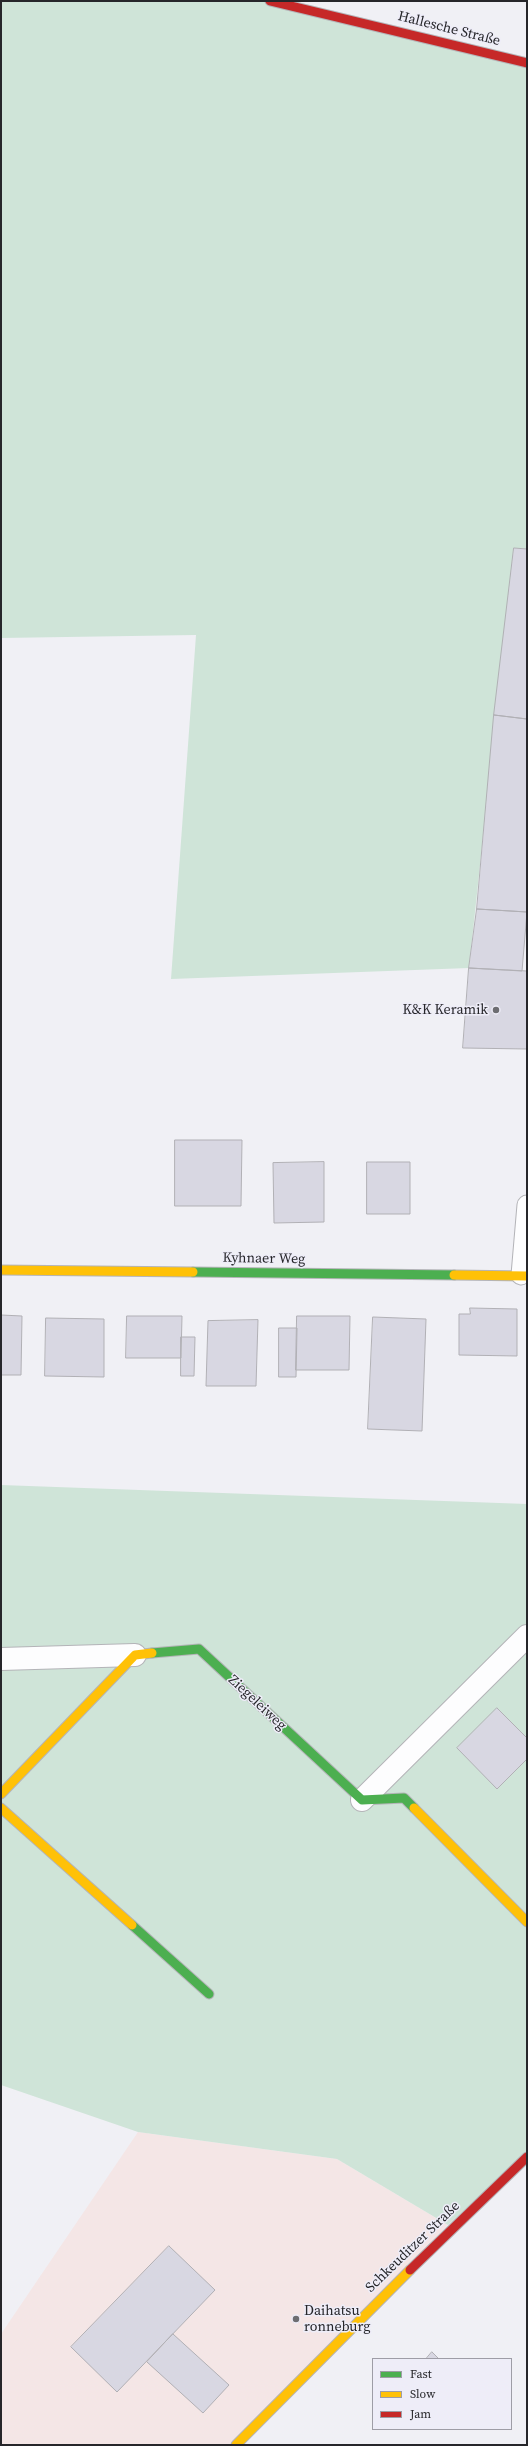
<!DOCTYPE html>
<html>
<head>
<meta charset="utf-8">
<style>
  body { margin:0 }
  #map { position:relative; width:528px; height:2446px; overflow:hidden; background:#f0f0f5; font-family:"Source Serif 4",serif }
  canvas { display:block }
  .frame { position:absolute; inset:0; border:2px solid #26262a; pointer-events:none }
  .legend { position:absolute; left:372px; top:2358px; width:140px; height:72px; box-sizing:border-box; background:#eeedf8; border:1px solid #9e9da6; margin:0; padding:5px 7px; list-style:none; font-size:12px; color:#26262a }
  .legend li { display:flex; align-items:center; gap:8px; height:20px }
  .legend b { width:20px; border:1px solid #9e9da6 }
</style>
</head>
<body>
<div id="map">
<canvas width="528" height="2446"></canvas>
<div class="frame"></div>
<ul class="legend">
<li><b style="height:5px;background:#4caf50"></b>Fast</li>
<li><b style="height:5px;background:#ffc107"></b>Slow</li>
<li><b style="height:5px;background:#c62828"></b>Jam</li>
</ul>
</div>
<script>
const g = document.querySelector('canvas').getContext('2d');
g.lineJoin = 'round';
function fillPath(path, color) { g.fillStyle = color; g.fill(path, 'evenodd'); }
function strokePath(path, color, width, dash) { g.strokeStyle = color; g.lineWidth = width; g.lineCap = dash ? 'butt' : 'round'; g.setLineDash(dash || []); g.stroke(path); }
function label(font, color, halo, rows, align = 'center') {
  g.font = font + ' "Source Serif 4",serif'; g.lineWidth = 3; g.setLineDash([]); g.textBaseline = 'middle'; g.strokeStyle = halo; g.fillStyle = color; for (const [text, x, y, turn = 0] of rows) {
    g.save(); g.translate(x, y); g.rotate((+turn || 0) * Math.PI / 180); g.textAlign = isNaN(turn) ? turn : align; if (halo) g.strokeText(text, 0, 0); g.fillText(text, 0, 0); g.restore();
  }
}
const commercial = new Path2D(`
  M138 2132 337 2159 448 2225 238 2445H1V2334Z`);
const green = new Path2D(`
  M1 1H265L527 64V549L514 548 469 968 171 979 196 635 1 638Z
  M1 1485 527 1504V2153L448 2225 337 2159 138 2132 1 2085Z`);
const building = new Path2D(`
  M514 548 527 549V719L494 715Z
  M494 715 527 719V912L477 909Z
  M477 909 527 912 522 971 469 968Z
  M469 968 527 971V1049L463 1048Z
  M175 1140H242L241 1206H175Z
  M324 1162V1222L274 1223 273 1163Z
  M367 1162H410V1214H367Z
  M470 1308 517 1309V1356L459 1355V1314H470Z
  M1 1315 22 1316 21 1375H1Z
  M127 1316H182L181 1358H126Z
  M297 1316H350L349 1370H296Z
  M373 1317 426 1319 422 1431 368 1429Z
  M46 1318 104 1319V1377L45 1376Z
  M258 1320 256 1386H206L208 1321Z
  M279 1328H297L296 1377H279Z
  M181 1337H195L194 1376H181Z
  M497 1708 527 1738V1759L497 1789 457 1748Z
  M169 2246 215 2290 117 2392 71 2347Z
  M173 2334 229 2385 203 2413 147 2362Z
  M432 2352 439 2359H426Z`);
const lane = new Path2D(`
  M521 1275 527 1205`);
const street = new Path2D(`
  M1 1659 135 1655
  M362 1800 527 1636`);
const fast = new Path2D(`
  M193 1272 454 1275
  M152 1653 199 1649 362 1800 404 1798 414 1808
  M132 1925 209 1994`);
const slow = new Path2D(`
  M1 1270 193 1272
  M454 1275 527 1276
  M1 1794 135 1655 152 1653
  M1 1808 132 1925
  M414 1808 527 1922
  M236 2445 410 2270`);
const jam = new Path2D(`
  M270 1 527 63
  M410 2270 527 2157`);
const markers = [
  [496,1010,4,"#6d6d71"],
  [296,2319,4,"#6d6d71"]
];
const streetNames = [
  ["Hallesche Straße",449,29,14],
  ["Kyhnaer Weg",264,1259,1],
  ["Ziegeleiweg",257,1703,43],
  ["Schkeuditzer Straße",413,2247,-44]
];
const poiNames = [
  ["K&K Keramik",488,1010],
  ["Daihatsu",304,2311,"left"],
  ["ronneburg",304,2327,"left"]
];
fillPath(commercial, '#f4e6e6');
fillPath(green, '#cfe4d8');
fillPath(building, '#d8d7e2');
strokePath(building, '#b1b0b5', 1);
strokePath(lane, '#b4b4b8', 21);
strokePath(street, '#b4b4b8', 24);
strokePath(fast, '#b4b4b8', 11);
strokePath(slow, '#b4b4b8', 11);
strokePath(jam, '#b4b4b8', 11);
strokePath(lane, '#fdfdfe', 19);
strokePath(street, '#fdfdfe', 22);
strokePath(fast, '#4caf50', 9);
strokePath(slow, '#ffc107', 9);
strokePath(jam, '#c62828', 9);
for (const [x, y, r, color] of markers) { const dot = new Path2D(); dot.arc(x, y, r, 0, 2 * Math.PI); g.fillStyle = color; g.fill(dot); strokePath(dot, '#eeedf8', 1.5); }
label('14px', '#26262a', '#eeedf8', streetNames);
label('14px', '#26262a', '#eeedf8', poiNames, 'right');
</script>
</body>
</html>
